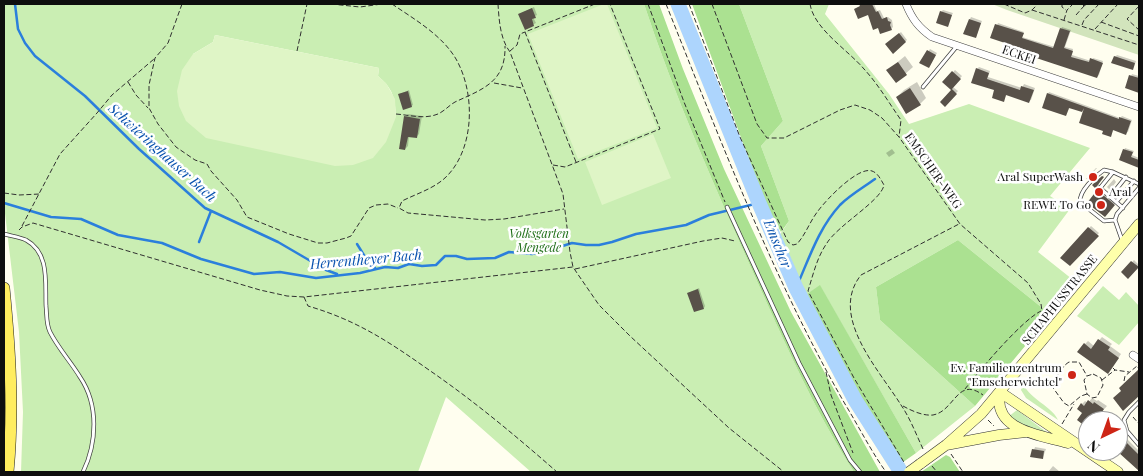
<!DOCTYPE html>
<html>
<head>
<meta charset="utf-8">
<style>
  body { margin:0 }
  #map { position:relative; width:1143px; height:476px; overflow:hidden; background:#fffeef; font-family:"Playfair Display",serif }
  canvas { display:block }
  .frame { position:absolute; inset:0; border:5px solid #0e0e0e; pointer-events:none }
  .north { position:absolute; left:1078px; top:411px; width:50px; height:50px; box-sizing:border-box; background:#fff; border:1px solid #9f9f9f; border-radius:50%; rotate:222deg; font-size:14px; font-weight:700; line-height:20px; text-align:center; color:#0e0e0e }
  .north::after { content:''; display:block; margin:auto; width:18px; height:22px; background:#ce2516; clip-path:polygon(50% 0,100% 100%,50% 72%,0 100%) }
</style>
</head>
<body>
<div id="map">
<canvas width="1143" height="476"></canvas>
<div class="frame"></div>
<div class="north">N</div>
</div>
<script>
const g = document.querySelector('canvas').getContext('2d');
g.lineJoin = 'round';
function fillPath(path, color) { g.fillStyle = color; g.fill(path, 'evenodd'); }
function strokePath(path, color, width, dash) { g.strokeStyle = color; g.lineWidth = width; g.lineCap = dash ? 'butt' : 'round'; g.setLineDash(dash || []); g.stroke(path); }
function label(font, color, halo, rows, align = 'center') {
  g.font = font + ' "Playfair Display",serif'; g.lineWidth = 5; g.setLineDash([]); g.textBaseline = 'middle'; g.strokeStyle = halo; g.fillStyle = color; for (const [text, x, y, turn = 0] of rows) {
    g.save(); g.translate(x, y); g.rotate((+turn || 0) * Math.PI / 180); g.textAlign = isNaN(turn) ? turn : align; if (halo) g.strokeText(text, 0, 0); g.fillText(text, 0, 0); g.restore();
  }
}
const green = new Path2D(`
  M4 4H644C674 95 713 183 752 270 783 339 813 408 854 472H531L446 397 418 472H21L23 412 19 332 4 205ZM215 35 379 68 378 76C393 89 395 97 396 117L193 54 213 42Z
  M739 4H829L825 14 889 94 909 124 969 104 1090 148 1050 196 1070 209 1038 252 1077 283 1068 296 1051 315 958 240 876 287 880 320 975 406 916 453 820 286 804 296 777 239 789 221 761 146 783 121Z
  M1103 286 1119 300 1126 292 1139 306V322L1119 345 1077 316Z
  M1024 378C1020 395 1052 405 1058 420L1026 398 1021 390Z
  M1017 410 1045 431 1046 432 1031 430 1008 417Z`);
const forest = new Path2D(`
  M644 4H659L683 69 724 169 791 312 880 472H854C813 408 783 339 752 270 713 183 674 95 644 4Z
  M692 4H739L783 121 761 146 789 221 781 232 765 203Z
  M958 240 1051 315 975 406 880 320 876 287Z
  M820 285 916 453 899 465 804 296Z
  M946 455 950 457 960 472H921Z`);
const cemetery = new Path2D(`
  M992 4H1139V55L1007 10Z`);
const pitch = new Path2D(`
  M604 4H607L657 128 578 159 528 34Z
  M215 35 379 68 378 76 386 83 395 99 396 117 386 142 373 158 353 165 335 166 206 138 186 121 179 106 177 91 182 70 193 54 213 42Z
  M653 134 671 178 602 205 585 162Z`);
const shadow = new Path2D(`
  M860 4H874L877 11 880 10 884 18 888 17 892 20 893 27 891 29 878 26 868 14 855 9 861 6Z
  M534 7 537 15 533 17 536 23 526 28 520 14Z
  M943 10 953 13 947 25 941 12Z
  M971 17 982 21 976 37 970 19Z
  M998 23 1024 32 1022 37 1055 47 1061 29 1062 27 1071 30 1065 47 1073 49 1072 55 1091 61 1093 58 1103 61 1099 75 1097 77 1027 49 992 38Z
  M901 32 907 40 893 52 887 44Z
  M930 49 937 53 930 65 921 62Z
  M1117 55 1136 61 1134 67 1132 69 1115 57Z
  M905 56 913 67 896 82 888 70Z
  M979 67 990 71 988 77 1022 88 1024 84 1035 88 1031 100 1029 101 1007 94 1003 101 996 90 977 69Z
  M955 70 962 76 953 87 958 91 945 105 953 90 944 82Z
  M1132 74 1139 76V91L1126 87Z
  M917 82 926 98 920 104 897 97 904 90Z
  M409 90 413 105 411 106 400 94Z
  M1049 92 1120 118 1122 116 1132 120 1128 132 1126 133 1114 129 1111 135 1085 108 1082 111 1070 107 1066 115 1048 94Z
  M408 114 422 116 419 134 416 137 409 136 408 146 405 149V117Z
  M1125 148 1134 151 1132 155 1139 158V166L1121 159Z
  M892 149 895 153 889 157 886 153Z
  M1096 168H1097L1087 179H1086Z
  M1105 174 1099 183V187L1116 202 1104 215 1088 202 1099 190 1094 185Z
  M1114 179 1116 182 1110 190 1107 187Z
  M1091 226 1099 233 1070 265 1062 258Z
  M1134 260 1139 265 1128 277 1123 272Z
  M699 288 705 306 704 308 688 293Z
  M1102 337 1112 344 1110 346 1121 354 1111 369 1085 344 1088 341 1094 346Z
  M1092 398 1097 401 1098 400 1107 406 1099 415 1096 412 1086 425 1082 404 1085 401 1088 403Z
  M1118 423 1123 428 1120 432 1139 451V468L1118 450Z
  M1035 447 1046 449 1043 457 1032 456Z
  M1053 466 1060 472H1048Z`);
const stream = new Path2D(`
  M15 4 18 29 25 43 35 56 85 96 139 149 205 208 278 242 326 270 337 274
  M4 203 51 217 81 219 118 235 162 243 201 259 254 274 280 272 316 278 360 273 385 267 398 268 409 264 422 266 436 265 445 256H456L467 259 495 258 509 252 532 254 547 251 572 243 586 245H599L612 242 636 234 686 225 709 215 759 203
  M199 242 211 211
  M357 244 367 260 375 268
  M796 288C809 259 818 229 840 205 850 195 864 187 875 179`);
const river = new Path2D(`
  M678 4 759 203 796 288 855 400 901 472`);
const building = new Path2D(`
  M859 4H872L876 12 878 11 882 19 887 17 888 21 891 22 890 25 892 30 880 34 878 28 873 30 868 15 858 19 854 9 860 6Z
  M532 8 536 18 532 19 534 26 525 30 518 14Z
  M940 11 952 15 948 27 936 23Z
  M969 19 981 23 976 38 963 34Z
  M995 24 1024 33 1022 38 1053 48 1060 28 1070 31 1064 48 1073 51 1071 57 1089 62 1090 58 1103 63 1097 78 1024 54 1026 50 990 38Z
  M899 33 906 42 893 54 885 44Z
  M927 50 936 55 929 68 919 63Z
  M1114 56 1135 63 1133 70 1111 63Z
  M898 62 907 75 896 83 886 70Z
  M976 68 989 73 987 79 1020 90 1021 86 1034 90 1029 103 1006 95 1004 102 992 98 994 90 971 83Z
  M952 71 961 79 952 89 957 94 945 107 940 102 951 90 942 82Z
  M1129 75 1139 78V93L1125 88Z
  M910 88 921 105 906 114 896 97Z
  M408 91 412 107 403 110 398 94Z
  M1047 93 1119 119V117L1131 121 1126 135 1113 130 1111 137 1102 134 1103 131 1079 123 1084 108 1082 112 1069 108 1066 116 1042 108Z
  M404 116 420 119 417 138 408 137 405 150 399 149Z
  M1123 149 1133 152 1131 157 1139 160V168L1119 160Z
  M1102 176 1104 177 1097 186V190L1115 205 1105 217 1087 203 1097 190 1092 185Z
  M1088 227 1099 236 1070 266 1060 258Z
  M1131 261 1139 267 1128 279 1121 272Z
  M698 289 704 309 694 312 687 293Z
  M1098 339 1110 347 1108 350 1119 358 1108 374 1077 352 1084 343 1091 349Z
  M1139 369V396L1123 411 1113 398 1121 391 1119 388Z
  M1088 400 1093 404 1094 402 1104 409 1099 416 1095 413 1090 421H1088L1086 427 1077 420 1082 413 1077 409 1081 403 1084 406Z
  M1118 434 1139 455V471L1118 452Z
  M1032 449 1044 451 1043 459 1030 457Z`);
const path = new Path2D(`
  M182 4 168 43 155 58 149 85V108L158 124 176 147 195 160 207 164 211 171 237 200 247 217 289 234 318 243H327L346 238 351 236 369 208 376 205 388 204 398 208
  M331 4 360 7 382 4
  M392 4C414 19 442 35 456 59 475 92 475 146 448 175 436 188 418 193 402 201L399 208 408 213 485 220 504 219 564 209
  M498 4C499 19 500 39 510 52L563 194 570 252 573 267 577 273 599 305 630 336 729 428 784 472
  M648 4 684 102 725 202
  M666 4C720 139 772 277 845 404 859 427 871 451 886 472
  M689 4 740 137 788 242 793 245 797 244C806 234 810 221 818 211 826 200 858 166 872 171 878 173 881 180 884 185 881 201 838 225 827 243 817 257 813 275 808 291L854 378 905 464
  M712 4 757 124 767 138H784L840 110 855 105 870 110 882 118 899 137 960 224 1028 283 1041 304 1042 311 1046 319
  M810 4C814 29 848 50 864 69 878 84 889 103 901 120L899 137
  M1004 4 1025 13 1032 10 1038 4
  M1062 4V7L1066 10
  M1082 4 1084 6 1087 4
  M1139 6 1127 19 1139 30
  M1032 10 1139 45
  M1076 15 1084 6
  M1064 20 1067 10 1073 4
  M1101 22 1139 36
  M1082 25 1084 20 1099 4
  M1095 29 1118 4
  M297 51 307 4
  M510 51 517 45 520 34 525 32
  M128 82 136 95 148 108
  M494 83 522 88
  M396 114C409 115 423 119 435 115 443 113 448 106 455 102 483 89 506 82 505 46
  M576 162 525 32 595 4
  M553 165 565 167 660 129 610 4
  M4 193 19 195 40 194
  M22 226 60 154 97 113 112 95 154 59
  M19 230 22 227 33 223 260 290 287 296 304 297 573 267
  M575 269 703 241 722 238 735 241
  M304 297 308 306C356 320 388 341 429 370 474 401 516 436 557 472
  M1113 368 1115 370 1129 372
  M826 372 831 395 853 453
  M1093 374 1101 378 1103 385 1097 397 1092 398 1087 394 1084 380 1087 376Z
  M1102 380 1115 370
  M1124 381 1125 376 1137 366 1139 369
  M965 389C979 371 1022 320 1041 311
  M1087 394 1081 396 1069 406 1064 403 1051 385 1052 382C1059 375 1061 367 1069 362H1079L1087 376
  M903 406C912 411 923 416 933 415 955 411 957 376 983 395
  M1133 417 1139 424
  M988 420 994 426
  M1062 424 1074 404
  M923 449C916 434 910 418 901 405 880 371 828 316 861 275L959 224
  M951 454 963 472
  M932 466 937 472`);
const lane = new Path2D(`
  M923 87 957 46
  M1113 172 1100 188 1123 208
  M1110 197 1126 177
  M1116 202 1134 181
  M727 207 799 363 850 460 860 472
  M1115 220 1104 221 1080 202C1079 191 1095 176 1104 170L1113 172 1139 184
  M4 234C11 236 19 237 26 240 50 253 45 283 46 306 47 315 46 324 50 332 58 348 71 362 80 377 99 405 97 443 83 472
  M1122 240 1115 220 1117 214 1139 188
  M1139 402 1129 412 1124 420 1127 431 1139 445`);
const street = new Path2D(`
  M906 4C912 19 919 28 932 37L1139 107
  M1133 355 1139 359`);
const secondary = new Path2D(`
  M1000 392 1118 472
  M1000 392C992 431 1041 435 1068 443
  M946 445 999 435 1026 432
  M920 464 946 445 981 414 1139 224`);
const primary = new Path2D(`
  M4 288C10 349 14 410 8 472`);
const secondaryBridge = new Path2D(`
  M909 472 920 464`);
const markers = [
  [1093,177,5,"#ce2516"],
  [1099,192,5,"#ce2516"],
  [1101,205,5,"#ce2516"],
  [1072,375,5,"#ce2516"]
];
const streetNames = [
  ["ECKEI",1019,55,19],
  ["EMSCHER-WEG",933,171,55],
  ["SCHAPHUSSTRASSE",1060,300,-51]
];
const poiNames = [
  ["Aral SuperWash",1083,177],
  ["Aral",1109,192,"left"],
  ["REWE To Go",1091,205],
  ["Ev. Familienzentrum",1062,368],
  ["\"Emscherwichtel\"",1062,382]
];
const parkNames = [
  ["Volksgarten",539,234],
  ["Mengede",539,248]
];
const waterNames = [
  ["Schwieringhauser Bach",162,153,42],
  ["Emscher",777,244,68],
  ["Herrentheyer Bach",366,260,-5]
];
fillPath(green, '#caeeb3');
fillPath(forest, '#abe191');
fillPath(cemetery, '#d2e4bc');
fillPath(pitch, '#dff5c6');
fillPath(shadow, '#0003');
strokePath(stream, '#2b7fdc', 2.5);
strokePath(river, '#add5fd', 15);
fillPath(building, '#585149');
strokePath(lane, '#414141', 4.5);
strokePath(street, '#414141', 8);
strokePath(secondary, '#303030', 11);
strokePath(primary, '#1f1f1f', 12);
strokePath(path, '#303030', 1, [5, 2.5]);
strokePath(lane, '#fff', 3);
strokePath(street, '#fff', 7);
strokePath(secondary, '#feffaa', 10);
strokePath(primary, '#ffed5f', 11);
strokePath(secondaryBridge, '#303030', 11, []);
strokePath(secondaryBridge, '#feffaa', 10);
for (const [x, y, r, color] of markers) { const dot = new Path2D(); dot.arc(x, y, r, 0, 2 * Math.PI); g.fillStyle = color; g.fill(dot); strokePath(dot, '#fff', 2); }
label('12px', '#0e0e0e', '#fff', streetNames);
label('12px', '#0e0e0e', '#fff', poiNames, 'right');
label('italic 12px', '#1d6d16', '#fff', parkNames);
label('italic 14px', '#0851ae', '#fff', waterNames);
</script>
</body>
</html>
